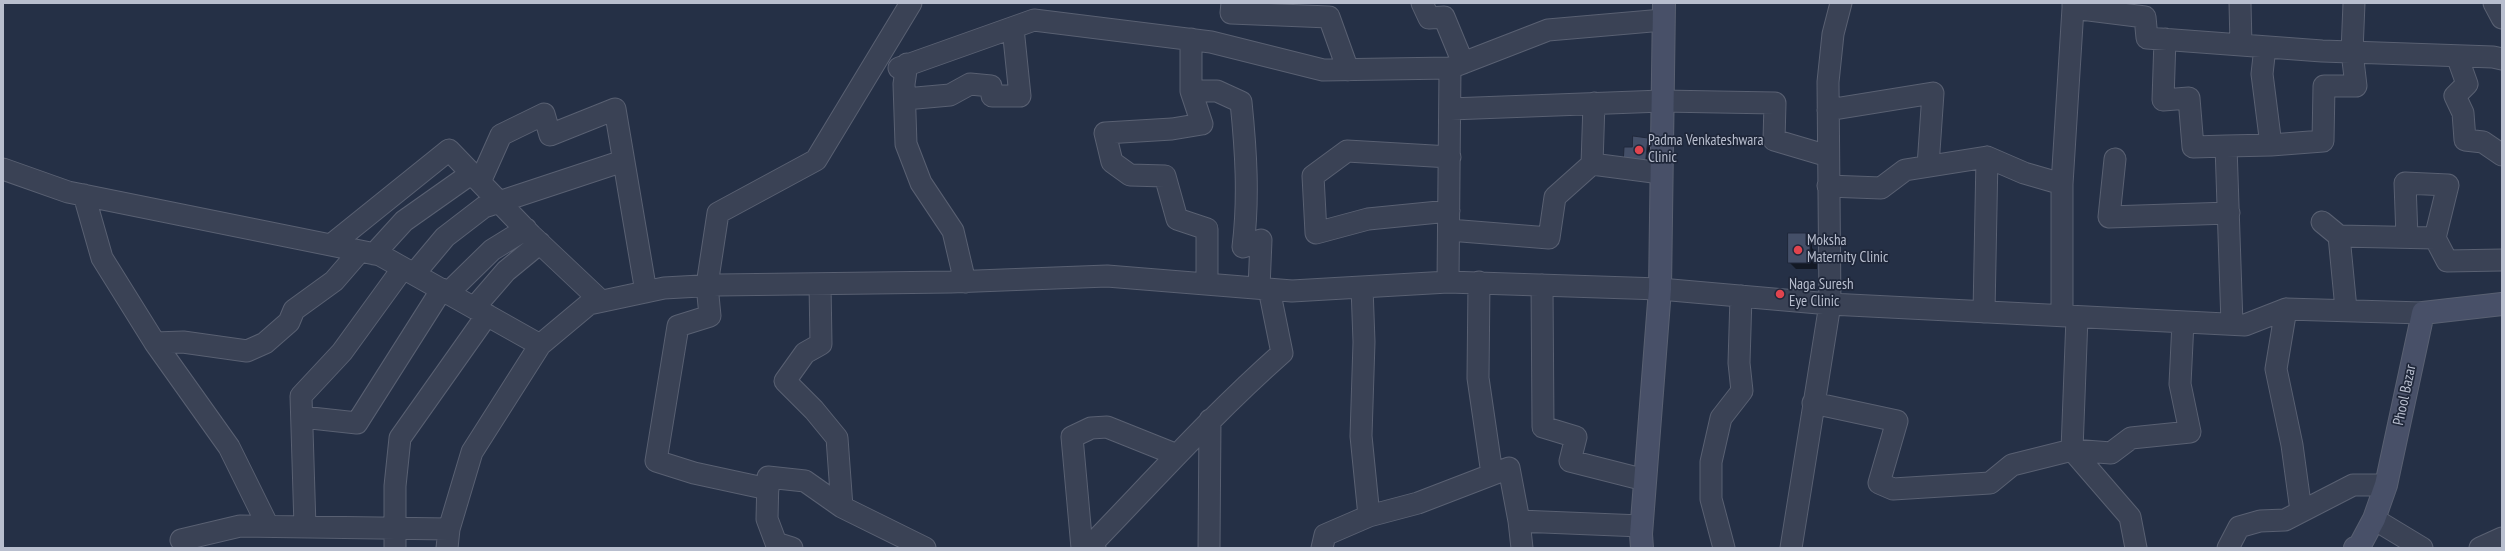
<!DOCTYPE html>
<html>
<head>
<meta charset="utf-8">
<style>
  body { margin:0 }
  #map { position:relative; width:2505px; height:551px; overflow:hidden; background:#253046; font-family:"PT Sans Narrow",sans-serif }
  canvas { display:block }
  .frame { position:absolute; inset:0; border:4px solid #b8bece; pointer-events:none }
</style>
</head>
<body>
<div id="map">
<canvas width="2505" height="551"></canvas>
<div class="frame"></div>
</div>
<script>
const g = document.querySelector('canvas').getContext('2d');
g.lineJoin = 'round';
function fillPath(path, color) { g.fillStyle = color; g.fill(path, 'evenodd'); }
function strokePath(path, color, width, dash) { g.strokeStyle = color; g.lineWidth = width; g.lineCap = dash ? 'butt' : 'round'; g.setLineDash(dash || []); g.stroke(path); }
function label(font, color, halo, rows, align = 'center') {
  g.font = font + ' "PT Sans Narrow",sans-serif'; g.lineWidth = 3.5; g.setLineDash([]); g.textBaseline = 'middle'; g.strokeStyle = halo; g.fillStyle = color; for (const [text, x, y, turn = 0] of rows) {
    g.save(); g.translate(x, y); g.rotate((+turn || 0) * Math.PI / 180); g.textAlign = isNaN(turn) ? turn : align; if (halo) g.strokeText(text, 0, 0); g.fillText(text, 0, 0); g.restore();
  }
}
const shadow = new Path2D(`
  M1647 139 1654 145 1652 174 1633 148Z
  M1806 234 1812 241V248L1817 253V269H1796L1789 262Z`);
const building = new Path2D(`
  M1633 136 1648 138 1645 167 1623 166 1624 147H1632Z
  M1788 233H1806V245H1810V263H1788Z`);
const street = new Path2D(`
  M1232 3 1231 13 1329 17 1348 70
  M1422 3 1429 18 1444 17 1463 63
  M2073 3V8L2145 17 2147 38 2322 51 2493 57 2502 59
  M2240 3 2241 45
  M2494 3 2502 18
  M1191 39V91H1217L1241 102C1246 151 1249 198 1243 247L1261 240 1259 288
  M2165 39 2163 100 2189 98 2193 147 2226 146 2232 324
  M2265 47 2262 74 2271 145 2323 141 2324 86H2356L2352 52 2354 3
  M2457 56 2467 84 2455 96 2463 113 2465 140 2483 142 2502 155
  M907 64 904 84 906 144 921 183 953 231 965 282
  M899 68 1034 20 1211 42 1323 70 1450 68 1448 282
  M1450 68 1548 30 1663 20
  M1191 91 1202 124 1172 129 1105 133 1112 162 1130 175 1165 176 1177 219 1207 229V284
  M905 99 950 95 970 84 991 86 992 96H1020L1013 28
  M1594 103 1592 164 1661 173
  M1450 109 1662 101 1775 103 1774 140 1828 156
  M1828 110 1933 93 1928 166
  M2226 146 2271 145
  M1987 157 2024 173 2062 184V316
  M2115 159 2109 217 2229 213
  M3 169 68 192 380 255 540 345
  M480 182 501 135 544 114 550 135 615 109 646 292
  M2062 184 2073 8
  M1828 186 1881 188 1905 170 1987 157 1984 312
  M84 195 102 258 155 343 229 447 268 526
  M1449 211 1368 219 1316 233 1313 176 1347 151 1450 157
  M2322 222 2339 236 2346 309
  M1449 230 1549 238 1555 197 1592 164
  M2339 236 2435 238 2447 261 2502 260
  M2407 237 2405 183 2448 185 2435 238
  M331 245 449 150 531 235 601 301
  M374 254 404 221 472 173
  M414 274 445 237 484 207 623 161
  M1479 282 1478 378 1492 474
  M820 284 821 344 805 353 785 381 814 410 837 438 842 507 925 548
  M1542 285 1543 427 1576 437 1570 461 1645 480
  M1362 287 1364 342 1361 436 1369 516 1418 503 1509 468 1519 521 1641 526
  M448 293 492 250 526 229
  M474 308 506 271 540 243
  M2286 309 2276 369 2292 445 2301 511
  M2077 317 2072 450 2130 517 2136 548
  M155 343 183 342 247 351 265 343 289 322 294 310 334 281 360 251
  M1813 403 1897 421 1879 483 1893 489 1990 483 2012 465 2072 450 2111 453 2131 438 2190 432 2180 384 2183 322
  M302 417 357 423 442 289
  M768 489 694 473 656 461 678 326 710 316 707 285 718 213 816 160 911 3
  M2374 519 2422 548
  M1519 521 1522 548
  M305 527 301 396 342 352 403 268
  M181 540 240 526 449 529
  M395 548V486L400 438 487 315
  M447 548 449 529 472 452 540 345 589 304 664 288 718 285 951 282 1107 276 1292 291 1448 282 1660 289 1830 304 2245 325 2286 309 2423 313
  M792 548 776 543 767 519 768 477 805 481 842 507
  M1082 548 1072 437 1091 428 1107 427 1177 455
  M1095 548 1091 545C1154 480 1214 413 1282 353L1269 289
  M1209 548 1210 420
  M1322 548 1325 535 1369 516
  M1724 548 1711 499V462L1721 418 1742 391 1739 363 1741 296
  M1791 548 1830 304 1828 82 1833 34 1841 3
  M2228 548 2239 527 2260 521 2285 520 2353 485H2386
  M2480 548 2502 538`);
const secondary = new Path2D(`
  M1642 548 1641 534 1660 289 1664 3
  M2355 548 2359 547 2374 519 2386 485 2423 313 2502 304`);
const markers = [
  [1639,150,5,"#e0444e"],
  [1798,250,5,"#e0444e"],
  [1780,294,5,"#e0444e"]
];
const poiNames = [
  ["Padma Venkateshwara",1648,141],
  ["Clinic",1648,158],
  ["Moksha",1807,241],
  ["Maternity Clinic",1807,258],
  ["Naga Suresh",1789,285],
  ["Eye Clinic",1789,302]
];
const streetNames = [
  ["Phool Bazar",2405,395,-78]
];
fillPath(shadow, '#0007');
fillPath(building, '#444f68');
strokePath(building, '#21293c', 1);
strokePath(street, '#596072', 23);
strokePath(secondary, '#596072', 24);
strokePath(street, '#3a4255', 21);
strokePath(secondary, '#485068', 22);
for (const [x, y, r, color] of markers) { const dot = new Path2D(); dot.arc(x, y, r, 0, 2 * Math.PI); g.fillStyle = color; g.fill(dot); strokePath(dot, '#1f273a', 1.5); }
label('15px', '#b8bece', '#1f273a', poiNames, 'left');
label('15px', '#b8bece', '#1f273a', streetNames);
</script>
</body>
</html>
